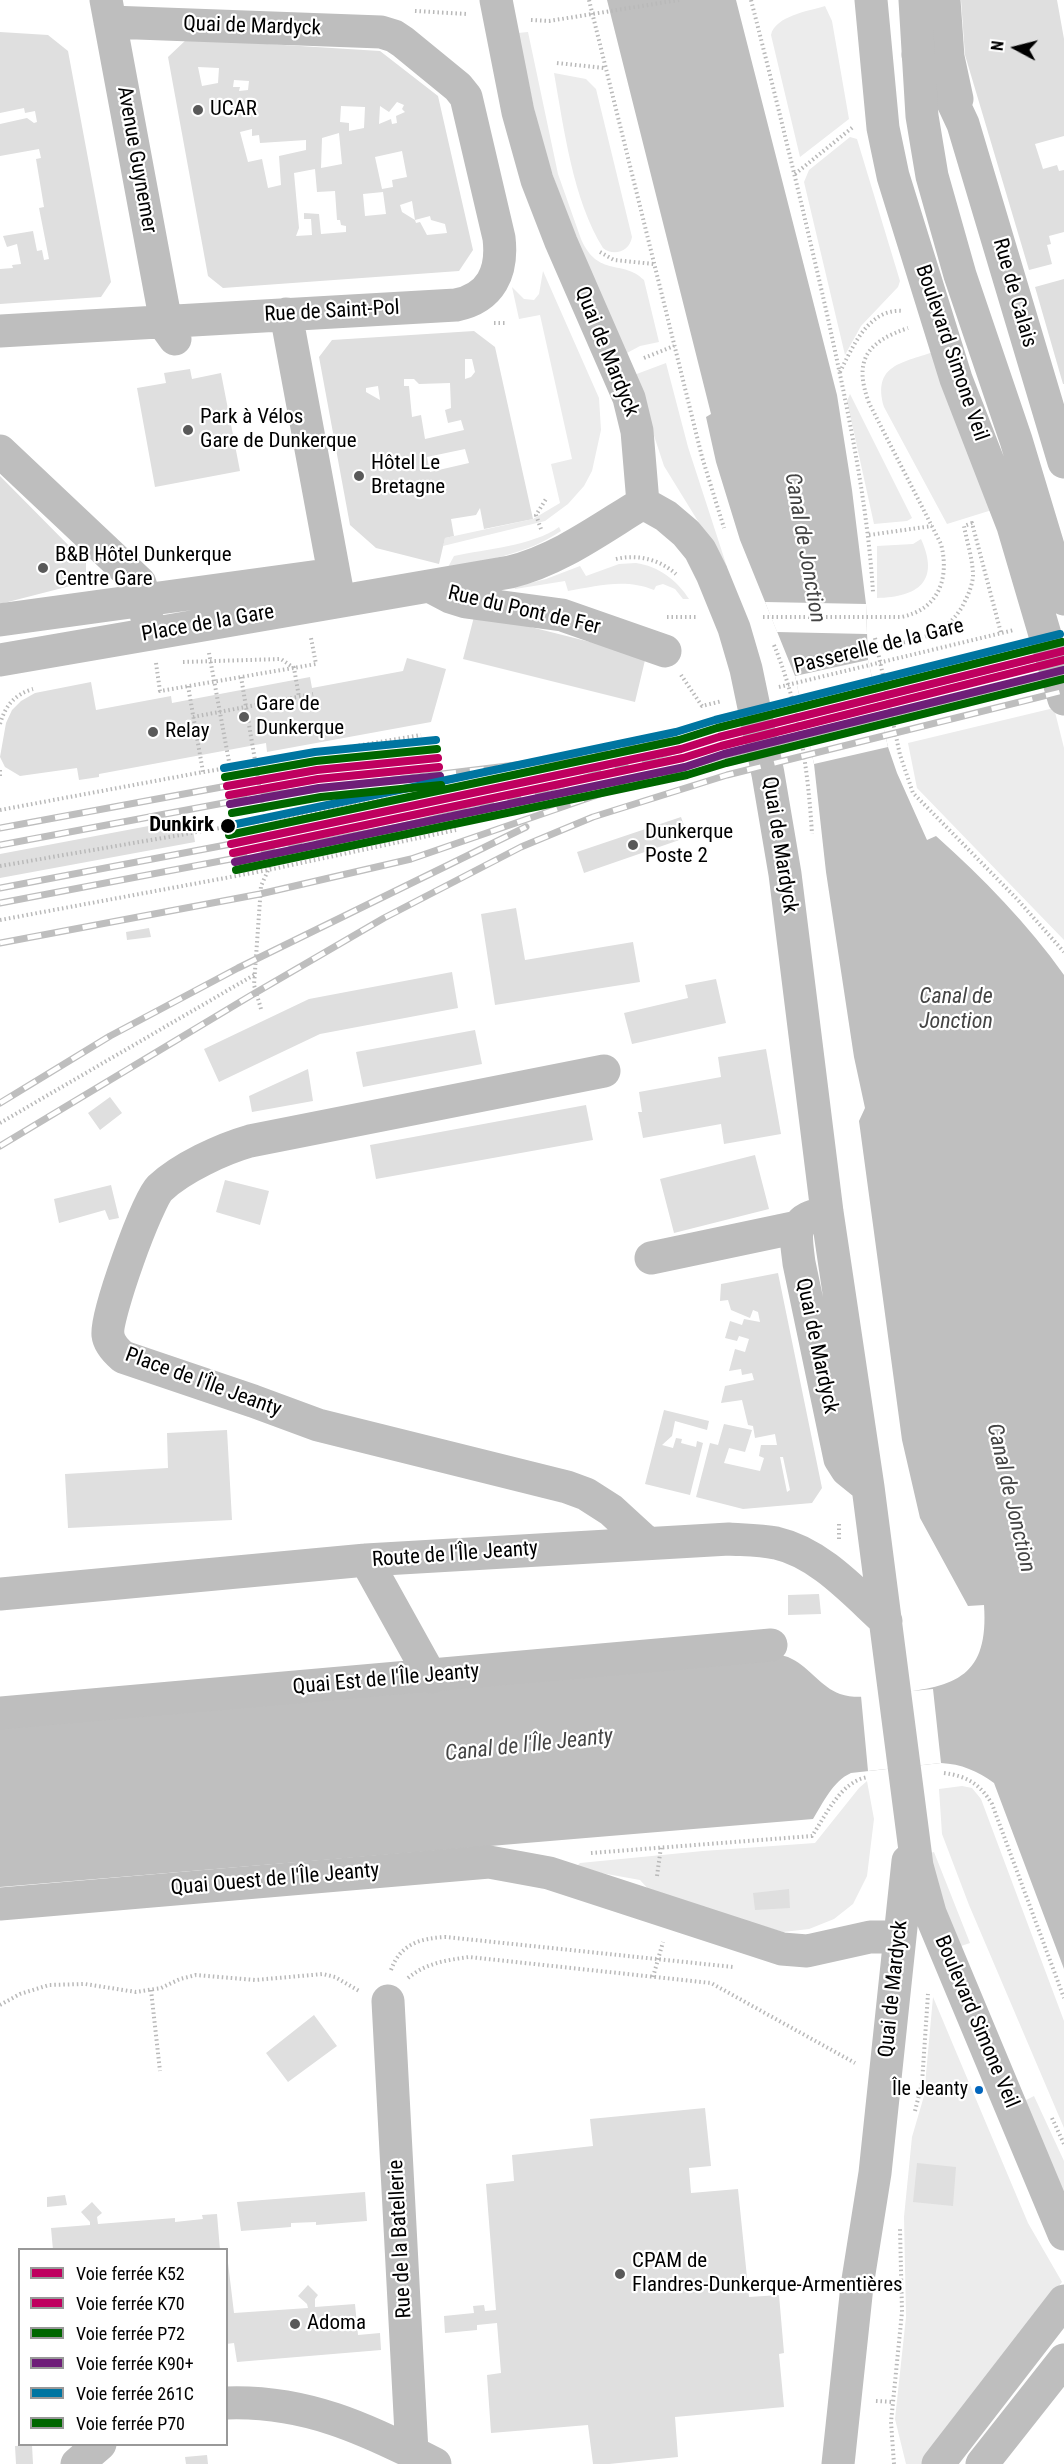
<!DOCTYPE html>
<html>
<head>
<meta charset="utf-8">
<style>
  body { margin:0 }
  #map { position:relative; width:1064px; height:2464px; overflow:hidden; background:#fff; font-family:"Roboto Condensed",sans-serif }
  canvas { display:block }
  .legend { position:absolute; left:18px; top:2248px; width:210px; height:198px; box-sizing:border-box; background:#fff; border:2px solid #999; margin:0; padding:8px 10px; list-style:none; font-size:18px; color:#000 }
  .legend li { display:flex; align-items:center; gap:12px; height:30px }
  .legend b { width:30px; border:2px solid #999 }
  .north { position:absolute; left:986px; top:18px; width:60px; height:60px; -webkit-text-stroke:4px #fff; paint-order:stroke; rotate:277deg; font-size:16px; font-weight:700; line-height:24px; text-align:center; color:#000 }
  .north::after { content:''; display:block; margin:auto; width:21px; height:27px; background:#000; clip-path:polygon(50% 0,100% 100%,50% 72%,0 100%) }
</style>
</head>
<body>
<div id="map">
<canvas width="1064" height="2464"></canvas>
<ul class="legend">
<li><b style="height:8px;background:#bf005f"></b>Voie ferrée K52</li>
<li><b style="height:8px;background:#bf005f"></b>Voie ferrée K70</li>
<li><b style="height:8px;background:#060"></b>Voie ferrée P72</li>
<li><b style="height:8px;background:#6e1e78"></b>Voie ferrée K90+</li>
<li><b style="height:8px;background:#0075a1"></b>Voie ferrée 261C</li>
<li><b style="height:8px;background:#060"></b>Voie ferrée P70</li>
</ul>
<div class="north">N</div>
</div>
<script>
const g = document.querySelector('canvas').getContext('2d');
g.lineJoin = 'round';
function fillPath(path, color) { g.fillStyle = color; g.fill(path, 'evenodd'); }
function strokePath(path, color, width, dash) { g.strokeStyle = color; g.lineWidth = width; g.lineCap = dash ? 'butt' : 'round'; g.setLineDash(dash || []); g.stroke(path); }
function label(font, color, halo, rows, align = 'center') {
  g.font = font + ' "Roboto Condensed",sans-serif'; g.lineWidth = 4.5; g.setLineDash([]); g.textBaseline = 'middle'; g.strokeStyle = halo; g.fillStyle = color; for (const [text, x, y, turn = 0] of rows) {
    g.save(); g.translate(x, y); g.rotate((+turn || 0) * Math.PI / 180); g.textAlign = isNaN(turn) ? turn : align; if (halo) g.strokeText(text, 0, 0); g.fillText(text, 0, 0); g.restore();
  }
}
const green = new Path2D(`
  M825 6 832 21 849 119 800 157 771 35C775 16 809 11 825 6Z
  M528 32 558 174 581 239C598 278 623 259 644 280L659 342 640 346 625 354 575 239 541 141 518 33Z
  M554 73 586 79 596 89 632 237C630 251 614 257 603 248 573 200 564 129 554 73Z
  M850 137 857 139 900 281 898 287 861 326 845 355 804 182 809 170Z
  M543 271 599 398 601 430 592 471 584 486 568 504 545 521 443 546 445 538 533 519 560 503 551 464 572 459 540 315 519 319 512 287 524 299 534 300 539 294Z
  M933 352 992 510 947 524 884 407C872 365 902 363 933 352Z
  M666 363 688 447 727 567 722 568 704 531 664 466 634 375Z
  M850 394 912 518 907 521 874 524 847 401Z
  M559 527 561 531C528 554 486 560 447 569L454 556C486 549 532 546 559 527Z
  M921 539C940 581 919 597 877 598V546L913 544Z
  M636 563C658 566 677 580 689 599H683L675 589 663 584 656 586 654 590C625 578 597 586 568 591L565 581 515 589 514 587 546 579 580 566 586 576 619 564Z
  M1054 708 1064 748V940L917 788 908 743Z
  M867 1781 874 1819 867 1876 853 1904 834 1919 809 1929 783 1932 651 1892 640 1880 579 1869 577 1866 580 1863 703 1851 815 1843 859 1788Z
  M962 1786 972 1788 981 1799 1064 2021V2128L969 1905 942 1834 939 1789Z
  M934 1852 970 1943 958 1947 943 1908 930 1853Z
  M933 1997 1028 2223 1062 2282 925 2464H906L895 2419 906 2317 904 2217 912 2137 924 2096Z
  M1034 2096 1064 2161V2204L1022 2102Z`);
const water = new Path2D(`
  M607 0H736L837 395 852 490 866 604 868 660 888 747 897 773 927 840 936 836C983 878 1028 924 1064 975V1969L994 1783C978 1771 961 1764 941 1763L851 1773C833 1781 823 1803 813 1819L0 1887V1720L775 1653C780 1655 787 1656 792 1659 810 1668 821 1687 840 1694 857 1700 878 1695 895 1693 956 1687 989 1676 984 1605L968 1606 920 1518 902 1440 859 1121 865 1108 854 1057 826 872 814 764 795 676 740 540 716 462 706 417 711 414Z`);
const pier = new Path2D(`
  M765 602 866 604 867 634 777 632Z
  M868 660 888 747 814 764 795 676Z
  M933 1689 941 1763 868 1771 861 1696Z`);
const building = new Path2D(`
  M961 0H1057L1064 39V136L1035 144 1043 169 1057 165 1059 171 1064 170V232L1049 236 1051 244 1047 245 1052 264 1029 270 965 55Z
  M0 32 48 35 68 51 111 282 101 297 0 304V269L13 268 12 265 21 264 17 244 7 247 3 236 33 231 37 251 42 250 44 260 49 259 39 208 44 207 36 159 41 158 39 149 0 156V124L27 118 34 123 37 122 35 111 25 113 24 108 0 113Z
  M187 39 380 51 438 96 473 250 459 271 223 288 208 276 168 57ZM198 67 219 68 218 83 202 86ZM234 80 249 81 248 90 239 91 240 87H233ZM397 102 404 105 402 109 405 112 396 116 397 123 392 124 391 119 379 124 380 106 389 112ZM230 105 232 114 220 116 219 107ZM341 106 365 107 364 128 349 131V123L340 122ZM252 129V136L259 135 260 143 306 140V150L279 156 281 185 268 188 262 159 248 162 240 132ZM339 133 342 164 321 168 322 138ZM402 151 407 177 392 180 393 187 382 189 375 157ZM315 169 317 192 335 191 337 220H340L341 225 346 226V232L321 234 319 214 304 213V219H311L312 235 296 236 299 228 294 173ZM383 192 386 214 365 216 363 194ZM412 201 415 220 402 212 400 205ZM430 216 431 220 445 224 447 233 427 235 420 222 416 223 415 220Z
  M1064 279V384H1063L1035 287Z
  M474 331 495 347 533 519 484 529 480 508 476 515 451 519 454 536 445 538 439 564 376 548 350 525 319 357 332 340ZM465 359H472L475 372 471 377 465 379ZM404 379H414L419 384 450 383 451 408 445 410 448 423 461 420 464 430 425 439 421 415 412 417 409 386H404ZM378 386 380 400 366 392V388ZM465 449 469 463 430 472 427 457ZM433 486 435 492 424 493 423 488Z
  M190 369 192 379 221 373 240 471 155 487 137 388 166 383 164 373Z
  M0 476 86 563V572L74 585 0 604Z
  M475 613 646 656 635 702 463 659Z
  M407 658 446 669 431 722 267 752 266 743 99 774V777L79 780 77 768 20 776 5 767 0 757 6 723 12 710 21 701 35 693 91 682 96 710 171 696 172 703 310 677 312 688 403 671Z
  M681 817 688 837 584 873 577 852Z
  M191 818 195 842 0 878V854Z
  M516 908 525 960 633 942 640 982 495 1005 481 914Z
  M149 928 151 937 127 940 126 932Z
  M452 972 458 1008 320 1034 219 1082 204 1049 309 999Z
  M716 979 726 1023 632 1044 624 1013 688 998 685 985Z
  M475 1030 482 1064 363 1087 356 1052Z
  M766 1049 781 1134 724 1144 721 1124 643 1138 638 1112H642L639 1092 721 1077 718 1057Z
  M308 1069 313 1101 252 1112 249 1096Z
  M110 1097 122 1113 100 1130 88 1113Z
  M586 1105 593 1140 376 1179 370 1145Z
  M755 1155 769 1209 674 1233 660 1179Z
  M225 1180 269 1191 260 1225 216 1212Z
  M111 1185 119 1218 109 1220 105 1210 59 1223 54 1199Z
  M778 1273 822 1488 812 1503 743 1509 696 1497 710 1443 718 1445 724 1424 752 1430 745 1452 729 1448 724 1463 760 1471 764 1458 759 1456 761 1445H777L775 1434 755 1438 753 1426 748 1425 742 1400 721 1403 725 1386 754 1380 752 1373 742 1375 741 1369 729 1371 735 1349 745 1352 749 1339 739 1336 737 1341 725 1338 730 1321 742 1325 744 1319 760 1322 758 1312 753 1310 750 1318 731 1310 728 1300 720 1301 721 1284ZM780 1457H783L790 1490 787 1492Z
  M664 1410 709 1421 707 1430 675 1421 672 1436 662 1445 673 1448 676 1438 682 1439 681 1443 696 1447 697 1441 703 1443 690 1495 645 1484Z
  M227 1430 232 1520 68 1528 65 1474 168 1468 167 1433Z
  M819 1594 821 1614 788 1615V1595Z
  M789 1889 790 1908 755 1910 753 1893Z
  M314 2015 337 2046 288 2082 266 2053Z
  M705 2108 711 2166 689 2168 691 2193 738 2189 749 2297 779 2295 784 2353 779 2354 784 2407 675 2417 678 2457 609 2464H593L588 2425 491 2433 487 2375 501 2373 497 2323 477 2325V2330L445 2333 444 2316 474 2313 473 2306 484 2305 485 2311 496 2310 486 2184 514 2181 512 2155 593 2146 590 2119Z
  M917 2163 956 2167 953 2206 913 2202Z
  M365 2192 367 2221 316 2225V2222L291 2223V2227L241 2231 237 2202Z
  M65 2195 67 2205 47 2207V2197Z
  M92 2202 102 2213 97 2217 98 2224 175 2218V2222L203 2219 202 2215 217 2214 220 2250H53L51 2228 90 2225V2222L81 2212Z
  M226 2246 234 2313 308 2308 307 2304 298 2296 308 2285 318 2295 315 2299V2307L355 2304 358 2335 380 2333 381 2350 237 2362 234 2343 226 2344Z
  M32 2445 33 2464H16L15 2446Z
  M207 2455 208 2464H186L185 2457Z`);
const path = new Path2D(`
  M589 0 702 457 724 528
  M751 0C778 105 803 209 827 314 847 406 867 498 873 592
  M415 11 467 14
  M531 20 549 21 679 0
  M557 63 604 68
  M795 174 853 127
  M600 252 614 260 654 264
  M494 323H505
  M644 358 674 346
  M840 372C853 346 869 308 903 311
  M541 529 536 515 546 499
  M869 535 932 526
  M616 559C637 554 659 559 676 574
  M667 617H698
  M763 617H901C938 610 950 579 941 544L869 403C853 360 867 342 908 328
  M875 638 900 755 913 793 1017 899 1064 952
  M774 645C799 706 808 768 812 834
  M877 648C911 640 942 640 962 607 967 597 972 588 973 576 973 560 967 542 964 526L972 523 1001 633
  M209 653 230 767
  M183 662 281 659 294 668 299 697
  M156 663 160 691 316 664 311 638
  M681 675 702 706 722 701
  M241 677 261 796 274 857 261 886 254 985 261 1009
  M188 686 203 772
  M779 687 1014 630
  M193 717 313 694
  M0 724C5 706 15 694 33 689
  M183 733 196 731
  M0 770V776
  M0 810 203 772 421 735
  M0 866 441 790
  M0 920 268 870 456 830
  M0 1123 254 975
  M839 1539V1522
  M944 1773C967 1776 980 1784 992 1804L1064 1998
  M591 1853 812 1836C826 1815 841 1781 868 1777
  M657 1876 661 1847
  M391 1970C400 1944 421 1938 446 1937L733 1967
  M653 1977 663 1942
  M408 1978C426 1963 447 1960 469 1957L711 1983 855 2063
  M151 1990 160 2071
  M0 2005 20 1994 49 1985 85 1984 136 1992 161 1988 180 1979 196 1975 255 1980 323 1974 335 1977 359 1991
  M915 2111 922 2083 928 1994
  M1052 2118 1064 2144
  M876 2401 893 2402
  M894 2464 891 2422 902 2312 900 2229`);
const minor = new Path2D(`
  M106 0 167 328 175 339
  M496 0 518 112 537 180 561 242 629 398 637 431 643 503
  M944 0 948 57 957 99
  M918 55 949 94 963 124 1064 462
  M286 314 338 595
  M0 331 456 305C491 298 503 272 499 238L466 97 458 87 403 42 394 36 381 32 110 22
  M0 451 140 583 147 618
  M643 503 666 516 686 533 700 550 712 574 734 628 746 669 768 774 785 874 827 1212 868 1487 917 1866 930 1913 1064 2234
  M431 587 450 597 466 602 562 615 665 651
  M0 620 334 574
  M0 660 510 572C559 560 600 529 643 503
  M604 1071 250 1141C222 1149 181 1168 160 1188 147 1201 105 1317 108 1335 109 1344 116 1351 123 1357L253 1401 318 1425 567 1487 586 1494 611 1510 647 1543
  M827 1212C791 1220 795 1230 799 1263L840 1459 847 1470 868 1487
  M651 1258 798 1227
  M366 1560 431 1677
  M0 1594 366 1560 729 1539C745 1540 761 1540 776 1543 820 1553 854 1592 886 1621
  M0 1713 771 1645
  M0 1904 489 1862 549 1873 782 1949 807 1951 870 1937H900
  M388 2001 412 2452
  M226 2403C305 2400 367 2429 435 2464
  M77 2464 100 2444
  M838 2464 857 2286 875 2173 908 1861
  M938 2464 1064 2301
  M982 2464 1064 2360`);
const major = new Path2D(`
  M871 0 883 128 893 176 956 379 1013 526 1064 699
  M915 0 922 116 932 176 960 275 1016 440 1064 599`);
const rail = new Path2D(`
  M0 828 227 786
  M0 845 261 796 524 764 603 750 668 735
  M0 888 231 844
  M0 903 399 827 497 804 681 749
  M0 943 260 894 411 859 600 794 722 756 1064 671
  M0 1103 110 1036 238 968 526 827
  M0 1146 250 996 384 918 521 847 593 817 727 775 1064 691`);
const rail1 = new Path2D(`
  M227 786 317 770 438 758
  M231 844 681 749 719 737 1064 651`);
const rail2 = new Path2D(`
  M229 795 318 779 439 767
  M233 853 683 758 721 746 1064 660`);
const rail3 = new Path2D(`
  M225 777 316 761 437 749
  M229 835 679 740 717 728 1062 642`);
const rail4 = new Path2D(`
  M230 804 319 788 440 776
  M235 862 685 767 724 754 1064 670`);
const rail5 = new Path2D(`
  M224 768 315 752 436 740
  M227 826 676 732 715 720 1060 634`);
const rail6 = new Path2D(`
  M232 813 321 797 441 785
  M236 870 687 775 726 763 1064 679`);
const markers = [
  [198,110,6,"#595959"],
  [188,430,6,"#595959"],
  [359,476,6,"#595959"],
  [43,568,6,"#595959"],
  [244,717,6,"#595959"],
  [153,732,6,"#595959"],
  [228,826,8,"#000"],
  [633,845,6,"#595959"],
  [979,2090,5,"#0065bd"],
  [620,2274,6,"#595959"],
  [295,2324,6,"#595959"]
];
const busNames = [
  ["Île Jeanty",968,2090]
];
const streetNames = [
  ["Quai de Mardyck",252,27,2],
  ["Avenue Guynemer",136,160,80],
  ["Rue de Calais",1014,293,74],
  ["Rue de Saint-Pol",332,312,-3],
  ["Quai de Mardyck",606,352,68],
  ["Boulevard Simone Veil",951,353,71],
  ["Rue du Pont de Fer",524,611,13],
  ["Place de la Gare",208,624,-10],
  ["Passerelle de la Gare",879,647,-14],
  ["Quai de Mardyck",779,845,81],
  ["Quai de Mardyck",816,1346,78],
  ["Place de l'Île Jeanty",203,1383,20],
  ["Route de l'Île Jeanty",455,1555,-4],
  ["Quai Est de l'Île Jeanty",386,1680,-5],
  ["Quai Ouest de l'Île Jeanty",275,1880,-5],
  ["Quai de Mardyck",894,1989,-84],
  ["Boulevard Simone Veil",976,2022,67],
  ["Rue de la Batellerie",401,2239,-93]
];
const poiNames = [
  ["UCAR",210,110],
  ["Park à Vélos",200,418],
  ["Gare de Dunkerque",200,442],
  ["Hôtel Le",371,464],
  ["Bretagne",371,488],
  ["B&B Hôtel Dunkerque",55,556],
  ["Centre Gare",55,580],
  ["Gare de",256,705],
  ["Dunkerque",256,729],
  ["Relay",165,732],
  ["Dunkerque",645,833],
  ["Poste 2",645,857],
  ["CPAM de",632,2262],
  ["Flandres-Dunkerque-Armentières",632,2286],
  ["Adoma",307,2324]
];
const stopNames = [
  ["Dunkirk",214,826]
];
const waterNames = [
  ["Canal de Jonction",804,548,80],
  ["Canal de",956,997],
  ["Jonction",956,1022],
  ["Canal de Jonction",1010,1498,77],
  ["Canal de l'Île Jeanty",529,1746,-6]
];
fillPath(green, '#ececec');
fillPath(water, '#bfbfbf');
fillPath(pier, '#fff');
fillPath(building, '#dfdfdf');
strokePath(path, '#b9b9b9', 4, [1.5, 3]);
strokePath(minor, '#bebebe', 33);
strokePath(major, '#bebebe', 33);
strokePath(rail, '#bebebe', 7);
strokePath(rail, '#fff', 4.5, [14]);
strokePath(rail1, '#bf005f', 8);
strokePath(rail2, '#bf005f', 8);
strokePath(rail3, '#060', 8);
strokePath(rail4, '#6e1e78', 8);
strokePath(rail5, '#0075a1', 8);
strokePath(rail6, '#060', 8);
for (const [x, y, r, color] of markers) { const dot = new Path2D(); dot.arc(x, y, r, 0, 2 * Math.PI); g.fillStyle = color; g.fill(dot); strokePath(dot, '#fff', 2); }
label('20px', '#000', '#fff', busNames, 'right');
label('21px', '#000', '#fff', streetNames);
label('21px', '#000', '#fff', poiNames, 'left');
label('bold 21px', '#000', '#fff', stopNames, 'right');
label('italic 22px', '#444', '#fff', waterNames);
</script>
</body>
</html>
